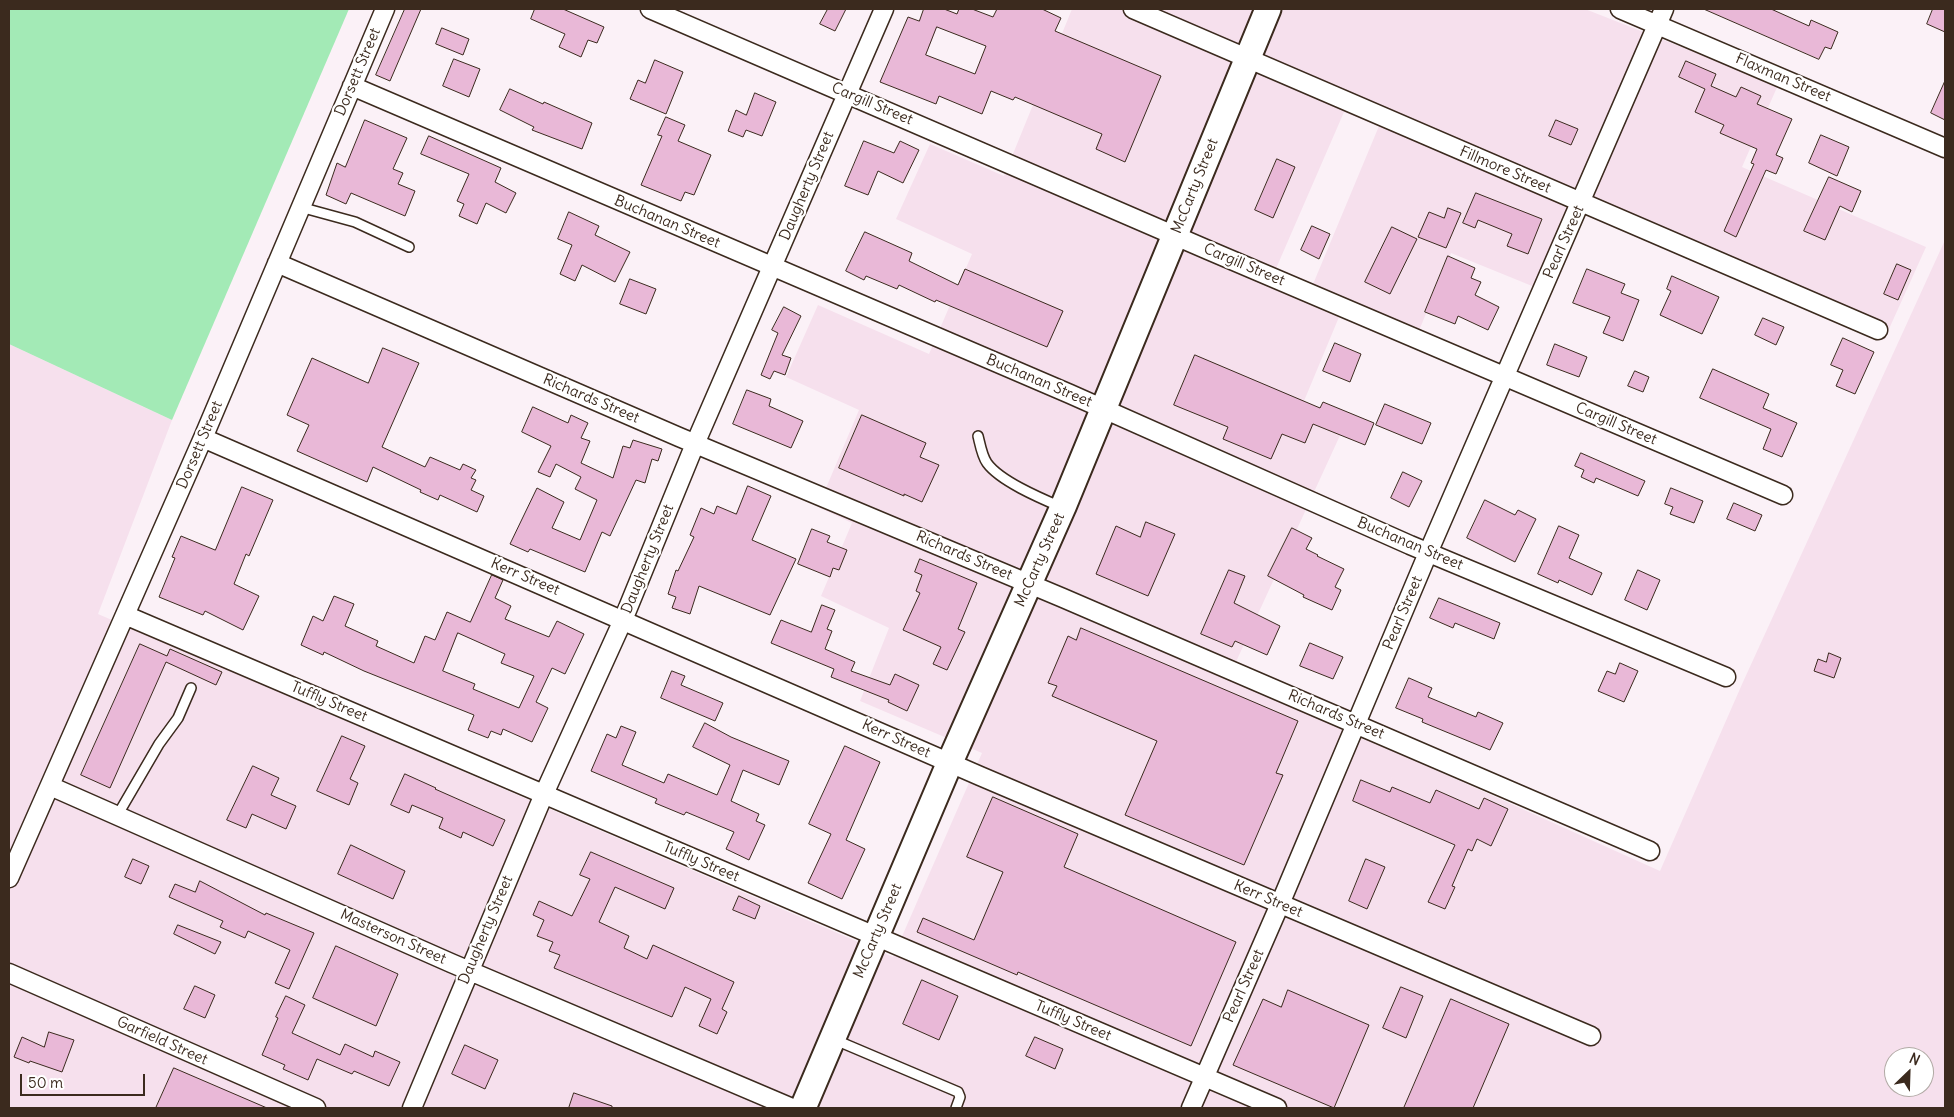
<!DOCTYPE html>
<html>
<head>
<meta charset="utf-8">
<style>
  body { margin:0 }
  #map { position:relative; width:1954px; height:1117px; overflow:hidden; background:#fbf1f7; font-family:Delius,sans-serif }
  canvas { display:block }
  .frame { position:absolute; inset:0; border:10px solid #3b2a1e; pointer-events:none }
  .north { position:absolute; left:1884px; top:1047px; width:50px; height:50px; box-sizing:border-box; background:#fff; border:1px solid #b1aaa5; border-radius:50%; rotate:24deg; font-size:14px; font-weight:700; line-height:20px; text-align:center; color:#3b2a1e }
  .north::after { content:''; display:block; margin:auto; width:18px; height:22px; background:#3b2a1e; clip-path:polygon(50% 0,100% 100%,50% 72%,0 100%) }
  .scale { position:absolute; left:20px; top:1074px; width:125px; height:22px; box-sizing:border-box; border:2px solid #3b2a1e; border-top:0; padding-left:6px; font-size:15px; line-height:18px; white-space:nowrap; color:#3b2a1e; -webkit-text-stroke:4px #fff; paint-order:stroke }
</style>
</head>
<body>
<div id="map">
<canvas width="1954" height="1117"></canvas>
<div class="frame"></div>
<div class="north">N</div>
<div class="scale">50 m</div>
</div>
<script>
const g = document.querySelector('canvas').getContext('2d');
g.lineJoin = 'round';
function fillPath(path, color) { g.fillStyle = color; g.fill(path, 'evenodd'); }
function strokePath(path, color, width, dash) { g.strokeStyle = color; g.lineWidth = width; g.lineCap = dash ? 'butt' : 'round'; g.setLineDash(dash || []); g.stroke(path); }
function label(font, color, halo, rows, align = 'center') {
  g.font = font + ' Delius,sans-serif'; g.lineWidth = 4.5; g.setLineDash([]); g.textBaseline = 'middle'; g.strokeStyle = halo; g.fillStyle = color; for (const [text, x, y, turn = 0] of rows) {
    g.save(); g.translate(x, y); g.rotate((+turn || 0) * Math.PI / 180); g.textAlign = isNaN(turn) ? turn : align; if (halo) g.strokeText(text, 0, 0); g.fillText(text, 0, 0); g.restore();
  }
}
const built = new Path2D(`
  M1072 9H1585L1778 85 1742 167 1926 247 1884 340 1572 204 1537 288 1451 253 1418 333 1311 289 1379 126 1344 112 1268 287 1339 317 1304 401 1348 418 1229 677 1660 871 1743 682 1945 240V1108H9V344L172 420 98 614 893 957 982 753 860 701 889 628 821 596 852 523 818 507 859 410 786 377 818 305 929 354 972 254 896 219 930 144 1004 176ZM1894 1057H1924V1087H1894Z`);
const green = new Path2D(`
  M9 9H349L172 420 9 344Z`);
const building = new Path2D(`
  M405 9H421L390 81 376 75Z
  M535 9H563L604 27 597 43 588 40 581 57 559 47 565 34 531 19Z
  M828 9H846L835 31 820 24Z
  M924 9H944L957 14 959 9H972L993 17 997 9H1042L1061 18 1055 31 1161 76 1125 162 1096 149 1102 134 1015 97 1013 100 991 91 982 114 939 96 936 104 880 82 908 17 919 21ZM937 27 986 46 975 74 926 55Z
  M1704 9H1771L1809 26 1811 20 1838 32 1831 49 1825 47 1819 59Z
  M1933 9H1945V32L1927 24Z
  M442 28 469 39 463 55 436 44Z
  M454 59 480 69 469 97 443 86Z
  M655 60 683 72 666 114 630 99 638 80 645 83Z
  M1686 61 1716 74 1711 86 1736 97 1741 87 1761 96 1757 104 1792 119 1776 155 1783 158 1776 174 1766 170 1736 237 1724 231 1754 164 1751 163 1757 149 1720 133 1724 125 1695 112 1705 89 1679 77Z
  M1945 81V120L1931 113Z
  M510 89 543 104 544 102 592 123 582 149 532 130 534 127 500 110Z
  M755 93 776 102 762 136 746 130 743 137 728 131 736 110 746 115Z
  M666 117 685 125 678 141 711 155 694 195 685 192 681 201 641 185 662 136 658 135Z
  M365 120 407 138 393 169 403 173 398 184 415 191 405 216 351 193 346 204 326 195 337 163 345 167Z
  M1556 120 1578 129 1571 145 1549 136Z
  M1821 135 1849 147 1837 176 1809 163Z
  M429 136 501 168 495 182 516 193 506 213 486 203 477 224 459 216 464 204 457 201 469 174 421 154Z
  M864 141 894 153 900 141 919 150 903 183 878 171 868 195 845 186Z
  M1277 159 1295 167 1273 218 1255 210Z
  M1829 177 1861 191 1852 212 1840 206 1825 240 1804 231Z
  M1476 193 1542 219 1528 254 1507 246 1512 234 1478 220 1475 228 1463 223Z
  M1448 208 1461 213 1446 248 1418 237 1429 212 1444 218Z
  M569 212 599 226 595 235 630 252 615 282 582 265 575 281 560 274 572 245 558 239Z
  M1312 226 1330 234 1319 259 1301 250Z
  M1392 227 1417 239 1390 294 1365 282Z
  M865 232 912 253 909 261 958 285 965 269 1063 311 1047 347 936 300 935 302 899 285 897 289 866 276 864 280 846 271Z
  M1448 256 1475 268 1471 278 1481 282 1475 295 1499 307 1488 330 1458 316 1455 324 1425 312Z
  M1897 264 1911 270 1898 300 1884 294Z
  M1587 269 1625 284 1621 293 1639 300 1623 341 1603 333 1610 317 1573 303Z
  M1672 276 1719 297 1702 334 1660 315 1671 291 1667 289Z
  M630 279 656 289 646 314 620 304Z
  M784 307 801 316 782 355 791 358 785 375 774 371 770 379 761 375 778 333 772 330Z
  M1763 318 1784 327 1776 345 1755 335Z
  M1843 338 1874 352 1855 394 1836 386 1843 370 1831 365Z
  M1335 343 1361 354 1350 382 1323 371Z
  M1555 344 1587 357 1579 377 1547 365Z
  M383 348 419 363 382 447 425 467 430 457 460 470 463 464 476 470 471 478 476 480 471 490 484 496 477 512 440 495 438 500 420 492 421 490 373 467 367 482 297 451 309 425 287 415 312 358 368 383Z
  M1195 355 1320 408 1323 402 1374 423 1365 445 1313 424 1305 443 1282 434 1271 459 1223 439 1228 427 1174 405Z
  M1713 369 1769 394 1763 408 1797 423 1782 457 1763 449 1771 429 1700 398Z
  M1635 371 1649 377 1643 392 1628 386Z
  M747 390 771 399 769 406 803 421 791 448 733 424Z
  M1385 404 1431 423 1422 444 1376 425Z
  M533 407 568 423 571 415 588 423 581 438 590 441 581 463 613 478 623 446 630 448 633 440 662 449 658 461 652 459 645 483 636 480 610 536 602 532 585 572 530 549 528 552 510 544 537 488 564 502 552 528 580 540 597 500 575 489 581 477 556 464 550 477 538 472 551 446 522 432Z
  M862 415 926 443 920 457 939 465 922 502 904 494V496L839 468Z
  M1581 453 1645 481 1638 496 1596 478 1594 483 1581 477 1584 470 1575 466Z
  M1403 472 1422 481 1409 507 1391 498Z
  M748 486 771 496 752 540 796 559 770 615 699 586 690 614 672 608 676 597 668 594 676 570 678 571 694 537 690 535 701 508 714 514 717 506 736 514Z
  M242 487 273 500 249 556 246 554 234 584 259 596 243 630 205 611 203 615 159 597 175 558 172 557 181 536 215 550Z
  M1671 488 1703 501 1694 523 1670 514 1673 507 1665 504Z
  M1485 500 1515 515 1518 510 1536 519 1515 562 1467 538Z
  M1734 503 1762 515 1755 531 1727 519Z
  M1146 522 1175 534 1148 596 1096 574 1116 526 1140 537Z
  M1559 526 1579 535 1569 558 1602 573 1592 595 1559 580 1558 583 1538 574Z
  M1292 528 1312 538 1306 549 1318 555 1317 556 1344 569 1335 587 1341 590 1332 610 1303 597 1304 595 1268 576Z
  M812 529 830 536 827 542 847 550 839 570 833 568 830 577 798 564Z
  M920 559 977 583 958 629 965 632 947 670 933 664 941 647 903 630 920 593 916 591 922 575 915 572Z
  M1229 570 1245 576 1234 603 1280 626 1267 655 1235 641 1232 647 1201 634Z
  M1638 570 1660 580 1647 610 1625 600Z
  M492 575 503 580 495 598 511 606 505 619 549 637 557 621 584 634 565 674 552 668 536 702 548 708 532 742 503 729 501 735 491 731 488 738 468 730 474 715 364 671 324 652 323 655 301 645 313 616 323 621 334 596 354 604 345 626 378 641 376 646 414 663 425 636 435 640 447 612 470 622ZM458 633 505 654 501 663 534 676 519 708 473 689 475 684 443 671Z
  M1439 598 1500 623 1494 639 1455 623 1453 628 1430 618Z
  M822 605 835 610 827 629 832 631 825 649 855 662 851 671 890 685 895 674 919 685 907 711 888 702 889 700 831 677 834 669 771 643 781 620 811 632Z
  M1081 628 1298 721 1276 773 1283 775 1244 865 1125 815 1157 741 1052 696 1057 686 1048 683 1068 636 1076 640Z
  M1310 643 1343 657 1333 679 1300 666Z
  M140 644 167 656 170 649 222 672 216 685 166 662 110 788 81 775Z
  M1829 653 1841 658 1834 678 1814 671 1818 659 1826 662Z
  M1620 663 1638 671 1624 702 1598 691 1607 671 1615 674Z
  M672 671 685 676 681 685 723 703 715 721 661 698Z
  M1409 678 1432 688 1428 697 1476 717 1478 712 1503 723 1490 750 1422 722 1423 719 1396 708Z
  M705 723 731 737 789 761 779 785 743 770 731 801 759 814 756 821 765 825 749 860 726 849 734 832 686 812 684 815 655 803 657 799 591 771 607 734 616 738 621 726 636 732 622 765 664 783 668 774 717 795 730 765 693 747Z
  M342 736 365 746 350 779 358 783 349 805 317 791Z
  M845 746 880 762 846 840 865 849 842 899 808 883 831 834 809 824Z
  M253 766 279 778 271 795 296 806 286 829 252 814 246 828 227 820Z
  M405 774 436 788 435 789 505 820 493 846 463 832 461 838 439 828 443 818 412 805 409 813 391 805Z
  M1361 780 1390 792 1392 787 1430 803 1436 790 1479 809 1484 798 1508 809 1491 846 1477 839 1472 851 1468 849 1452 886 1455 887 1445 909 1428 902 1455 845 1353 801Z
  M993 797 1078 834 1064 867 1236 942 1191 1046 1018 972 1017 975 917 932 923 918 974 940 1003 872 967 857Z
  M351 845 405 871 393 899 338 874Z
  M591 852 674 888 665 909 615 887 599 922 629 936 624 948 647 959 653 945 734 982 722 1009 727 1012 717 1034 699 1026 711 999 685 987 672 1017 554 968 560 955 549 951 553 942 537 936 544 920 533 915 539 901 572 916 590 879 580 875Z
  M133 859 149 866 141 884 125 877Z
  M1366 859 1385 867 1367 909 1349 901Z
  M200 881 265 915 266 913 314 933 289 989 275 983 290 950 248 931 245 938 220 927 223 921 169 897 175 884 195 892Z
  M739 896 760 906 755 919 733 910Z
  M178 925 221 942 215 954 174 934Z
  M336 946 398 974 376 1026 313 998Z
  M922 980 958 996 939 1040 903 1024Z
  M195 986 215 995 205 1018 184 1009Z
  M1401 987 1423 996 1406 1038 1383 1028Z
  M1288 990 1369 1025 1334 1108 1233 1065 1263 999 1281 1007Z
  M286 996 305 1005 292 1033 340 1055 345 1044 373 1057 375 1051 400 1062 389 1086 354 1071 352 1074 317 1059 308 1080 283 1069 285 1065 262 1055 278 1018 276 1017Z
  M1451 999 1509 1024 1473 1108H1404Z
  M49 1032 74 1040 62 1072 30 1061 29 1063 14 1057 22 1037 44 1047Z
  M1035 1037 1063 1049 1055 1069 1026 1056Z
  M465 1045 498 1060 485 1089 452 1074Z
  M174 1068 267 1108H156Z
  M574 1093 612 1106V1108H569Z`);
const service = new Path2D(`
  M300 207 355 222 409 247
  M978 436C980 444 982 456 987 463 1000 481 1040 498 1061 507
  M117 816 159 744 178 718 191 688
  M833 1039 958 1092 960 1097 956 1108`);
const minor = new Path2D(`
  M650 9 1208 250 1783 495
  M1133 9 1878 330
  M1620 9 1945 148
  M352 86 1070 394 1410 545 1726 677
  M277 263 679 437 1063 598 1650 851
  M203 438 980 776 1591 1036
  M125 615 1277 1108
  M50 786 451 963 792 1108
  M9 878 203 438 385 9
  M9 973 316 1108
  M412 1108 544 794 623 620 695 444 884 9
  M1191 1108 1280 904 1428 553 1664 9`);
const secondary = new Path2D(`
  M803 1108 950 762 1063 507 1268 9`);
const streetNames = [
  ["Dorsett Street",358,72,-67],
  ["Flaxman Street",1783,78,23],
  ["Cargill Street",872,104,23],
  ["Fillmore Street",1505,170,23],
  ["Daugherty Street",807,186,-67],
  ["McCarty Street",1195,186,-68],
  ["Buchanan Street",667,222,23],
  ["Pearl Street",1564,242,-66],
  ["Cargill Street",1244,265,23],
  ["Buchanan Street",1039,381,23],
  ["Richards Street",591,399,23],
  ["Cargill Street",1616,424,23],
  ["Dorsett Street",200,445,-67],
  ["Buchanan Street",1410,544,23],
  ["Richards Street",964,556,23],
  ["Daugherty Street",648,559,-68],
  ["McCarty Street",1040,560,-66],
  ["Kerr Street",525,577,23],
  ["Pearl Street",1403,613,-67],
  ["Tuffly Street",329,702,23],
  ["Richards Street",1336,715,23],
  ["Kerr Street",896,739,24],
  ["Tuffly Street",701,862,23],
  ["Kerr Street",1268,899,23],
  ["Daugherty Street",486,930,-67],
  ["McCarty Street",878,931,-67],
  ["Masterson Street",393,937,24],
  ["Pearl Street",1244,986,-66],
  ["Tuffly Street",1073,1021,23],
  ["Garfield Street",162,1041,24]
];
fillPath(built, '#f6e0ed');
fillPath(green, '#a3eab6');
fillPath(building, '#e9b8d7');
strokePath(building, '#3b2a1e', 1);
strokePath(service, '#3b2a1e', 12);
strokePath(minor, '#3b2a1e', 21);
strokePath(secondary, '#3b2a1e', 29);
strokePath(service, '#fff', 9);
strokePath(minor, '#fff', 18);
strokePath(secondary, '#fff', 25);
label('15px', '#3b2a1e', '#fff', streetNames);
</script>
</body>
</html>
